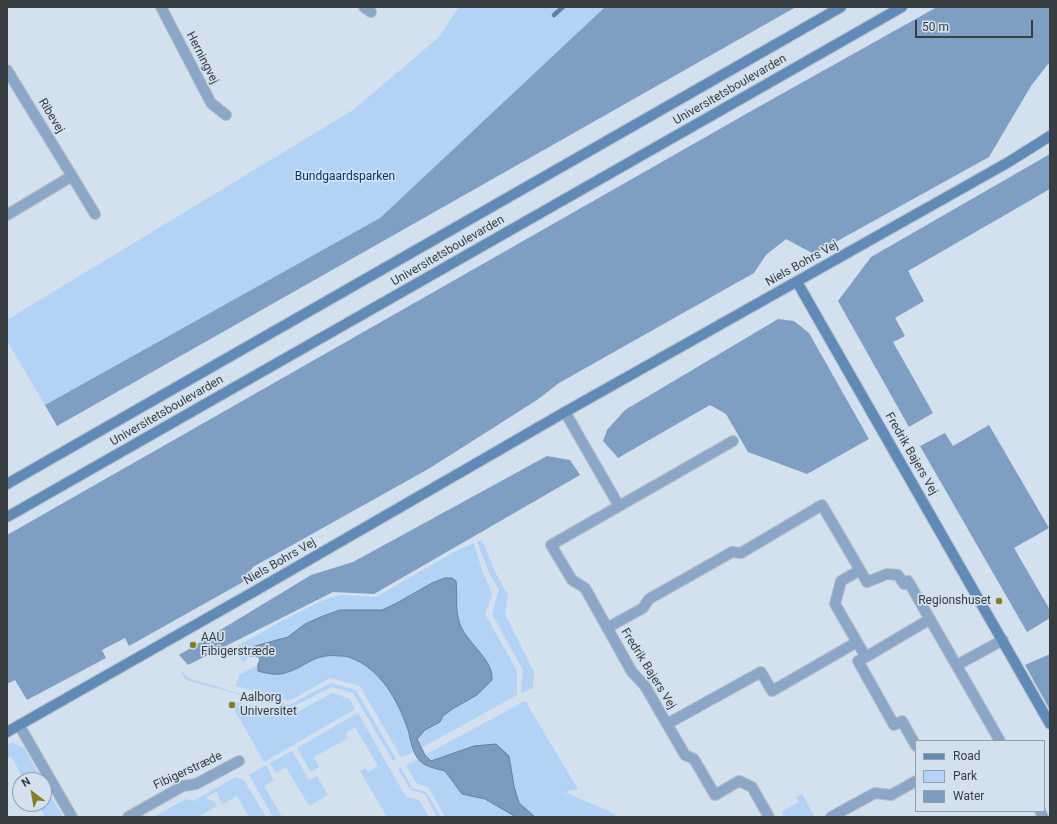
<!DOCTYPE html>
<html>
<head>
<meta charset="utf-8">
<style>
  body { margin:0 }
  #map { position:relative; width:1057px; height:824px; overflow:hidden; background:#d3e0ee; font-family:Roboto,sans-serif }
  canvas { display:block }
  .frame { position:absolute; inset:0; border:8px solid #383d42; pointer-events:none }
  .legend { position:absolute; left:915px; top:740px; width:130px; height:72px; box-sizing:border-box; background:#d3e0ee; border:1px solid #959fa9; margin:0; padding:5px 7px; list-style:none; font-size:12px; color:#383d42 }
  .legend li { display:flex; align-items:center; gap:8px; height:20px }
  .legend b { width:20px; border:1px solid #959fa9 }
  .north { position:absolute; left:12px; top:772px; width:40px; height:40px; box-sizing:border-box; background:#d3e0ee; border:1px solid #959fa9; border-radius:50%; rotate:329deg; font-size:11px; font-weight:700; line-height:16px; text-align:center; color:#383d42 }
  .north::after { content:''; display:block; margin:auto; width:14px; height:18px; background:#8a7c22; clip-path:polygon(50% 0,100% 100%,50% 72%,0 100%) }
  .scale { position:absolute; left:915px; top:20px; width:118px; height:18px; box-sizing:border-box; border:2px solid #383d42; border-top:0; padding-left:5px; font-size:12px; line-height:14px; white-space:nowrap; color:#383d42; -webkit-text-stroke:3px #d3e0ee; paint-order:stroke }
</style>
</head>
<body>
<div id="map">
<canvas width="1057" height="824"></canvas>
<div class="frame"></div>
<ul class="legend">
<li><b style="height:5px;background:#608bb9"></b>Road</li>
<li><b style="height:11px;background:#b2d2f6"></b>Park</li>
<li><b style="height:11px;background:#7a9bbe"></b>Water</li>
</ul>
<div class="north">N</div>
<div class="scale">50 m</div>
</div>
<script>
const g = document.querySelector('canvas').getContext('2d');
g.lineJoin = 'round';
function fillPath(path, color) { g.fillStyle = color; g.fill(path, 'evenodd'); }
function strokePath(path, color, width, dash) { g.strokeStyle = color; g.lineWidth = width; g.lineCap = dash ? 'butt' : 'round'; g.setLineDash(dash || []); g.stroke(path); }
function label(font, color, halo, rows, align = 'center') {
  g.font = font + ' Roboto,sans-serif'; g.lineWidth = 3.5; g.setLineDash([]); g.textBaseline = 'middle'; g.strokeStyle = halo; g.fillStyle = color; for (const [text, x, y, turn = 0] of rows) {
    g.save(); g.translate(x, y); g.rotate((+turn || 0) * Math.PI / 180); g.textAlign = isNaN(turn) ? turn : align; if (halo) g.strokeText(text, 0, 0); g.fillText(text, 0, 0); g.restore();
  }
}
const green = new Path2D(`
  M459 7H605L380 218 45 405 7 341V320L353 110 438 38Z
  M482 540 496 574 508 595 505 614 534 672 533 688 521 693 523 670 492 614 499 589 491 577 477 542Z
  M474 543 482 571 490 588 492 595 485 614 517 671V695L421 748 417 738 425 730 440 722 443 716 454 708 477 695 484 658C472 644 460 630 456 612 455 605 457 596 457 589L445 578 432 583 395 604 382 610H340L305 624 288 637 255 646 250 650V656L243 662 234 648 282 621 321 601 341 595 376 597 452 553Z
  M330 655C337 656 346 655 352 658 390 675 403 715 414 752L401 757 360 686 330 678 289 701 236 686 239 675 258 665V670H295L314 658Z
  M183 672 188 678 234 692 289 705 331 683 356 690 396 759 393 761 353 693 332 687 290 708 186 680 181 673Z
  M332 693 350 699 355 709 264 762 229 700 288 716 292 715Z
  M525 701 578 789 565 792 615 814 616 817H535L519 803 514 786 474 746 431 761 425 755Z
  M358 713 406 797 419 800 429 817H387L360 771 365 768 368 772 378 766 355 727 346 733 348 738 314 757 319 767 311 772 297 748Z
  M14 743 24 748 42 780H24L11 756 7 758V744Z
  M292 751 309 780 317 776 328 795 309 806 286 767 276 773 270 763Z
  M418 759C425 767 436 769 445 771L462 794 485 799 516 817H445L429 788 416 783 406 765Z
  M266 765 274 780 264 786 282 817H273L249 775Z
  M401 768 412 788 426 792 441 817H437L425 794 411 790 398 769Z
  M236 777 244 780 266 817H249L237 796 223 804 219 798 217 791 205 798 214 801 217 806 198 817H154L186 799 193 801Z
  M44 784 63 817H45L38 804H44Z
  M802 794 815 817H784L781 812 799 802 796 797Z`);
const forest = new Path2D(`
  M605 7H796L57 426 45 405 380 218Z
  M937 7H1050V63L1048 64 1031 86 989 157 814 254 786 239 766 255 754 273 559 383 537 400 430 468 253 567 243 582 129 646 125 638 102 650 106 658 27 700 15 680 7 684V535L753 110Z
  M1050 154V189L908 271 924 301 895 318 905 336 893 342 933 413 909 427 838 301 871 257Z
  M778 319 794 321 809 333 869 439 807 474 748 452 726 414 710 405 618 458 603 441 607 430 625 410Z
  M989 425 1049 528 1014 548 1050 610V618L1027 632 920 446 945 433 953 446Z
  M547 456 570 460 580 475 374 594 333 592 188 665 179 655 311 575 353 562Z
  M1050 654V710L1025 665Z`);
const water = new Path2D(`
  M445 578H452L456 581C458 598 454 610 461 627 468 642 487 656 491 671 492 673 492 677 492 680L477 695 454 708 443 716 440 722 425 730 417 739 425 755 431 761 474 746 496 744 509 756 514 786 519 803 535 817H516L485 799 462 794 445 771C437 769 426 767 420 761 412 753 411 740 408 730 398 701 381 669 351 658 347 656 343 656 339 656 313 653 307 667 285 673 276 676 266 673 258 671V664L260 660 259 657 255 656H250V650L255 646 288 637 305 624 323 616 340 610H382L395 604 432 583Z`);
const stream = new Path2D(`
  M554 15 563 7`);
const street = new Path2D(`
  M161 7 211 103 226 115
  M364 7 371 12
  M7 70 72 176 7 215
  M72 176 95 214
  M565 412 619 506
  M733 441 551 545 572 580 585 588 632 672 645 686 685 755 694 759 715 795 739 781 752 787 769 817
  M607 628 643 608 649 599 732 552 741 553 822 505 867 582 887 574 898 575 904 584 908 581 1000 741
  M857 642 866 657 858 661 894 725 902 721 916 746
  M866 657 930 619
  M957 665 1003 640
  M667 724 761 672 772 691 857 642 835 604 841 581 860 570
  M19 725 72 817
  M1040 811 1043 817
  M128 817 183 786 196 784 239 761
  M831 817 875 793 891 795 916 781`);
const secondary = new Path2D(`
  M797 282 1050 724
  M7 484 841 7
  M7 517 902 7
  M7 732 255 591 565 412 1007 163 1050 136`);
const markers = [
  [999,601,4,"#8a7c22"],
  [193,645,4,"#8a7c22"],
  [232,705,4,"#8a7c22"]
];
const streetNames = [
  ["Herningvej",202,58,63],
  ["Universitetsboulevarden",730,90,-30],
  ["Ribevej",51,116,59],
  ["Universitetsboulevarden",448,251,-30],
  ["Niels Bohrs Vej",802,264,-29],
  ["Universitetsboulevarden",167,411,-30],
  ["Fredrik Bajers Vej",911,454,60],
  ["Niels Bohrs Vej",280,562,-30],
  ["Fredrik Bajers Vej",648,669,58],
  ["Fibigerstræde",188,771,-25]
];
const parkNames = [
  ["Bundgaardsparken",345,177]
];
const poiNames = [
  ["Regionshuset",991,601,"right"],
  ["AAU",201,638],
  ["Fibigerstræde",201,652],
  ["Aalborg",240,698],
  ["Universitet",240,712]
];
fillPath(green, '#b2d2f6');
fillPath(forest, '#7e9fc3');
fillPath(water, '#7a9bbe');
strokePath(water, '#667f99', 1);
strokePath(stream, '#667f99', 4.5);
strokePath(street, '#b1bcc8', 12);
strokePath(secondary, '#b1bcc8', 12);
strokePath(street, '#8aa7c7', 10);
strokePath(secondary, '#608bb9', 10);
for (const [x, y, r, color] of markers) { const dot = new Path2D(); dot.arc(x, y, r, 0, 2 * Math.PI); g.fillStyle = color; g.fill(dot); strokePath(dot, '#d3e0ee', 1.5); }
label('12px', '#383d42', '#d3e0ee', streetNames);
label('12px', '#00335f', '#d3e0ee', parkNames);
label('12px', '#383d42', '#d3e0ee', poiNames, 'left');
</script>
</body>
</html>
